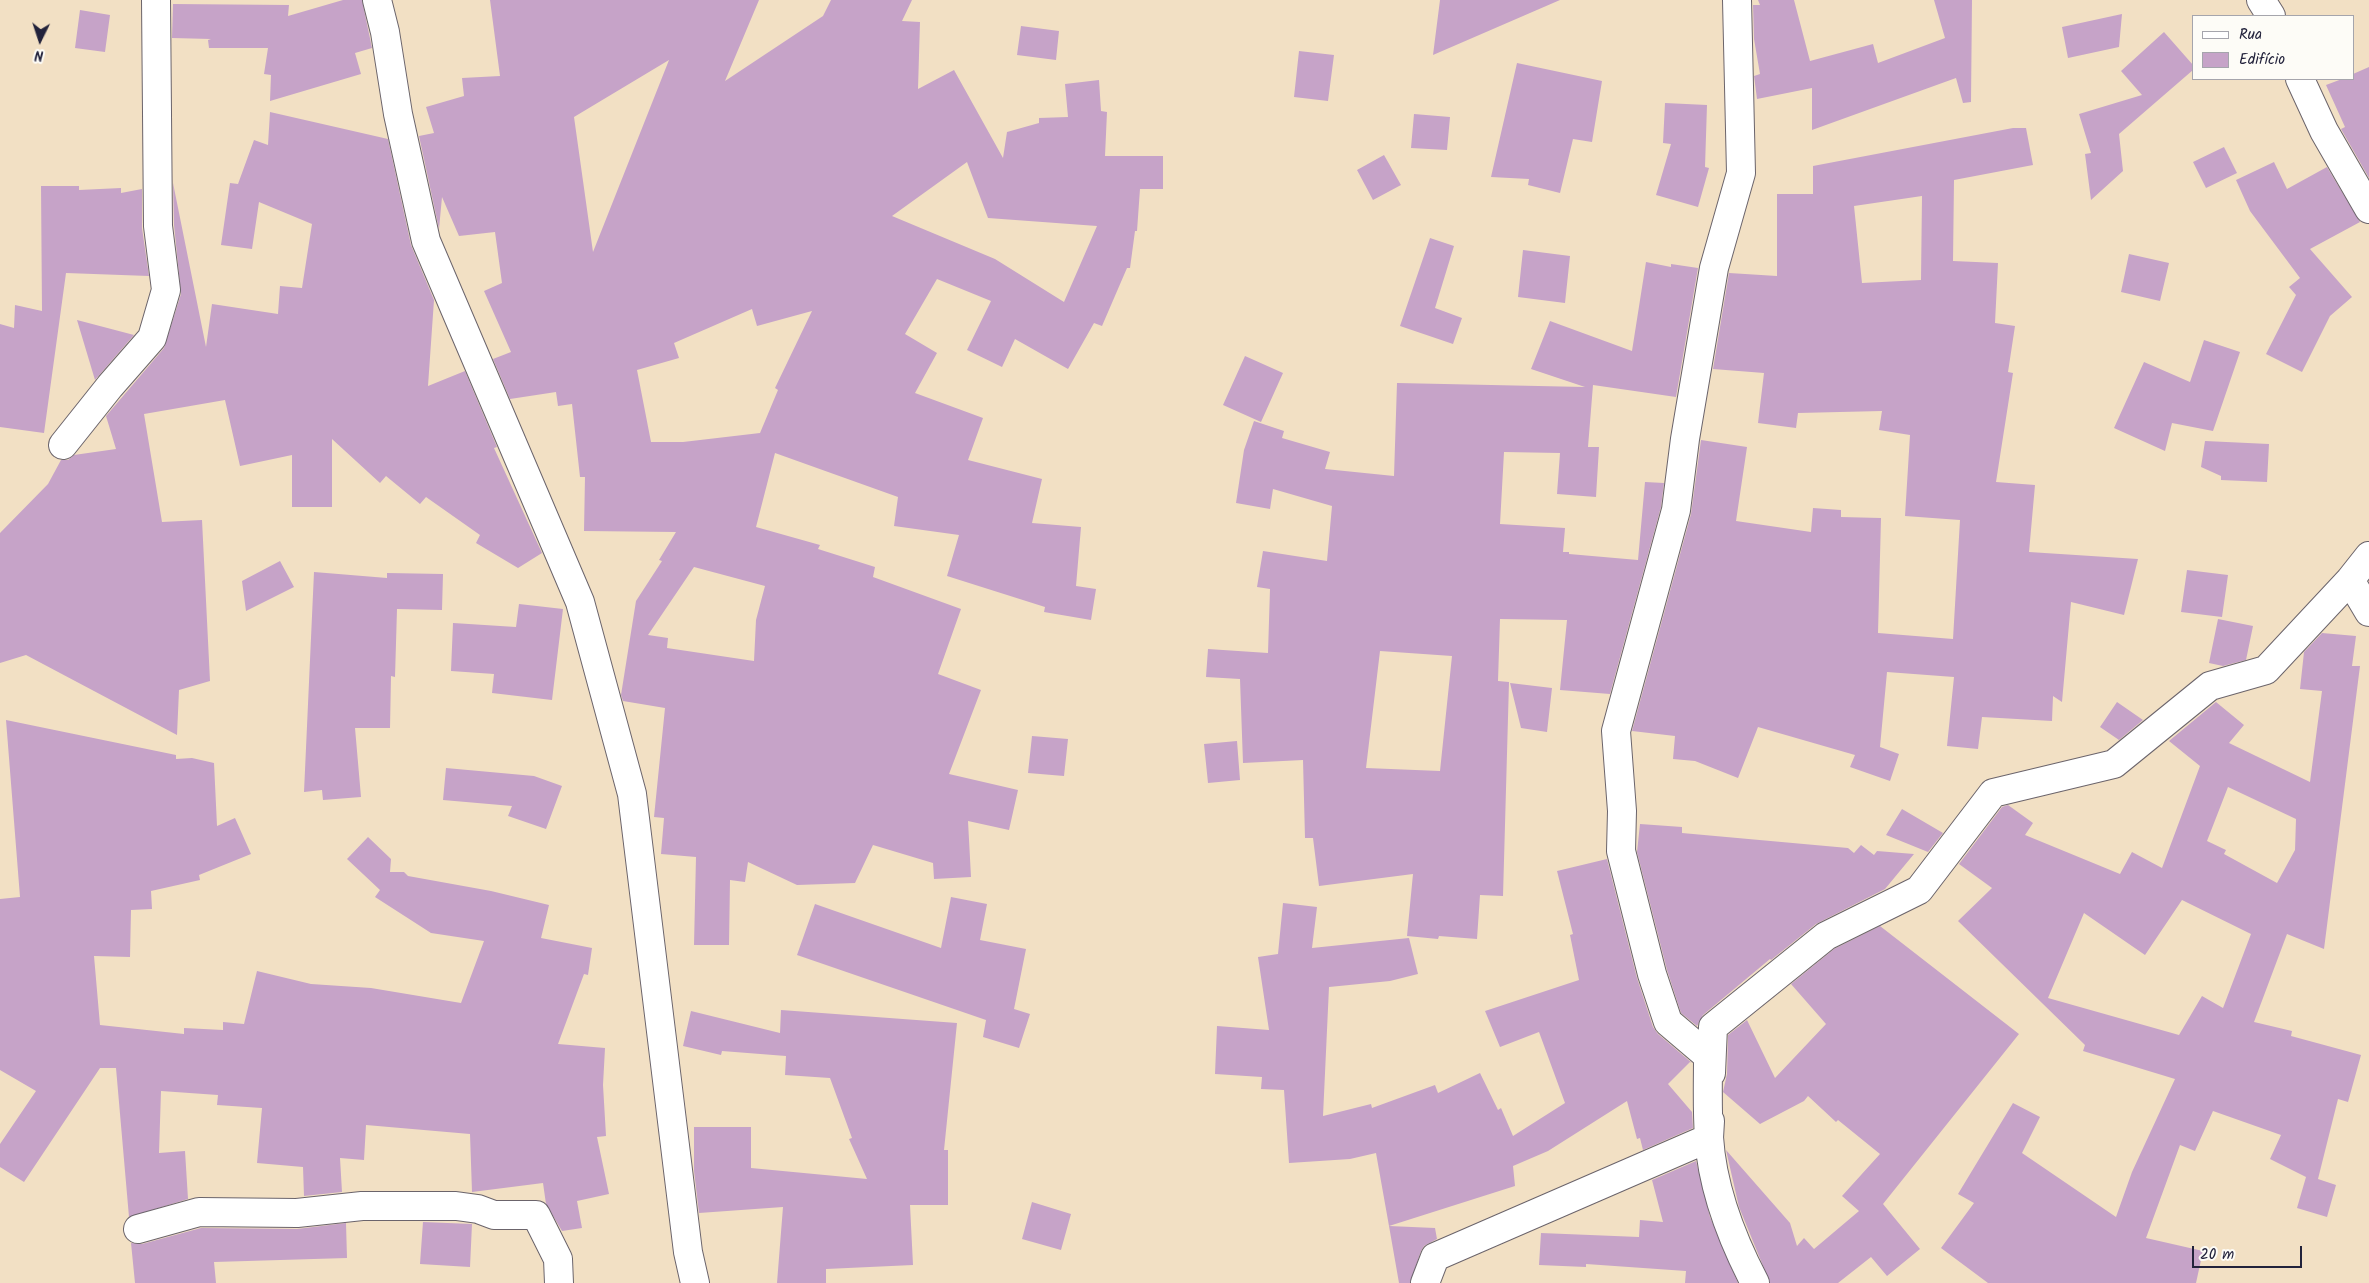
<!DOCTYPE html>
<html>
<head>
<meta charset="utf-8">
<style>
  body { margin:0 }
  #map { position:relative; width:2369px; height:1283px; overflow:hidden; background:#f2e0c4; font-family:Kalam,sans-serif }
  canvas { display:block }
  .legend { position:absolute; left:2192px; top:15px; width:162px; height:65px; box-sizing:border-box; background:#fdfcf7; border:1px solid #a5a5ac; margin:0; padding:6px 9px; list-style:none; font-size:15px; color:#22223b }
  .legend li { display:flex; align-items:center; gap:10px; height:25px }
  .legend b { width:25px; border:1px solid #a5a5ac }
  .north { position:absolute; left:15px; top:15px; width:50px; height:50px; -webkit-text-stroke:4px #fdfcf7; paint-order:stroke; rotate:184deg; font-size:14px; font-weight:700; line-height:20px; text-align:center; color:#22223b }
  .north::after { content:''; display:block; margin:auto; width:18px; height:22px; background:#22223b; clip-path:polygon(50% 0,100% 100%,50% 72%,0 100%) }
  .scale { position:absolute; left:2192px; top:1246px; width:110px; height:22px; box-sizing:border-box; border:2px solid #22223b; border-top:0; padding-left:6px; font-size:15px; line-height:18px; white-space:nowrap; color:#22223b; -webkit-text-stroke:4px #fdfcf7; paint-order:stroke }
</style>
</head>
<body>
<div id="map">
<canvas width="2369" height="1283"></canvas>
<ul class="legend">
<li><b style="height:6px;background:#fff"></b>Rua</li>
<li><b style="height:14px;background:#c6a3c8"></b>Edifício</li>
</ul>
<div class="north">N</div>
<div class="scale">20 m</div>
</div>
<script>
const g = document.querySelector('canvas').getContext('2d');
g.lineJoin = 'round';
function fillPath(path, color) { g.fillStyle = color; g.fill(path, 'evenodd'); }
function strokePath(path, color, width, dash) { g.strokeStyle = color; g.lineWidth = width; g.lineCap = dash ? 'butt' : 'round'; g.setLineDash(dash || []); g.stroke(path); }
const building = new Path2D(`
  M343 0H362L372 48 355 53 361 74 270 101 271 75 264 74 268 48H209L208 40 211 39 172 38 173 4 289 5 288 16Z
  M490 0H759L725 81 823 16 831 0H912L902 21 920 22 918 89 954 70 1003 158 1007 132 1039 123V118L1068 117 1065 84 1099 80 1101 111 1107 112 1105 156H1163V189H1140L1137 231H1135L1130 268H1127L1102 326 1094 323 1068 369 1015 339 1002 367 967 350 991 301 937 279 905 334 937 353 915 393 983 418 968 460 1042 479 1032 523 1081 527 1076 586 1096 589 1091 620 1044 612 1045 607 947 576 959 535 894 526 898 497 775 453 756 527 820 545 818 549 875 567 873 577 961 609 938 674 981 690 949 774 1018 790 1009 830 968 821 971 877 934 879 933 863 873 845 855 883 797 885 748 862 745 882 730 880 729 945H694L696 857 661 854 664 818 654 817 665 708 623 701 621 695 636 601 662 561 659 560 676 532 584 531 585 477H580L572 404 558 406 556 392 510 399 493 359 511 352 484 291 502 283 495 232 459 236 442 197 439 229 419 136 434 133 426 107 464 96 462 78 500 76ZM669 60 593 252 574 117ZM967 162 988 218 1097 226 1064 302 995 259 892 216ZM752 309 757 326 812 311 775 388 778 390 760 433 683 442H651L637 370 679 358 674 343ZM694 567 765 586 756 620 754 661 667 648 668 638 648 635Z
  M1440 0H1560L1433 55Z
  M1758 0H1794L1810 61 1873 44 1878 63 1945 38 1934 0H1972L1971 102 1963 103 1956 78 1812 130V88L1757 99 1754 76 1760 74 1754 39 1753 5H1760Z
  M80 10 110 15 105 52 75 48Z
  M2122 14 2119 47 2068 58 2062 27Z
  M1021 26 1059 31 1056 60 1017 55Z
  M2164 32 2193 65V70L2119 134 2123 171 2091 200 2085 154 2091 153 2079 114 2142 95 2121 71Z
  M1299 51 1334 55 1328 101 1294 97Z
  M1517 63 1602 81 1592 142 1573 139 1560 193 1528 185 1529 179 1491 177Z
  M2369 67V178L2341 129 2345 127 2326 85 2342 79H2353V74Z
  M1665 103 1707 105 1705 167 1709 168 1698 207 1656 195 1671 144 1663 143Z
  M270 112 388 139 411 245 434 300 428 386 465 371 497 447 494 448 542 553 518 568 476 543 480 535 426 497 420 504 386 476 380 483 332 439V507H292V455L240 466 225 400 144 414 162 522 202 520 210 681 179 690 177 735 26 655 0 663V533L48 484 61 460H68L74 455 116 449 106 416 164 348 181 294 174 225 173 183 206 347 212 304 278 314 280 286 302 288 312 224 259 202 252 249 221 245 230 183 238 184 254 140 268 145Z
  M1414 114 1450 117 1447 150 1411 148Z
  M2013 128H2026L2033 165 1954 180 1953 261 1998 263 1995 323 2015 326 2008 372 2013 373 1996 482 2035 485 2029 552 2138 559 2124 615 2071 602 2062 702 2053 696 2052 721 1982 717 1978 749 1947 746 1954 677 1887 672 1880 747 1899 754 1890 781 1850 767 1855 755 1758 727 1738 778 1695 761 1673 759 1675 736 1632 731 1691 514 1701 440 1747 447 1736 521 1811 532 1813 508 1841 510V517L1881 518 1878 633 1953 639 1960 520 1905 516 1910 435 1879 430 1882 411 1798 413 1796 428 1758 423 1764 373 1713 369 1729 273 1777 276V194H1813V166ZM1922 196 1921 280 1862 283 1854 206Z
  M2224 147 2237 173 2206 188 2193 162Z
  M1384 155 1401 185 1373 200 1357 170Z
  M2274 162 2287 189 2327 167 2360 222 2310 249 2352 297 2330 316 2302 372 2266 354 2296 295 2289 287 2300 278 2250 211 2236 180Z
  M41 186H79V190L121 188V193L142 189V228L149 276 66 273 44 433 0 427V324L14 328 15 305 42 311Z
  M1430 238 1454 246 1435 308 1462 318 1453 344 1400 326Z
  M1523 250 1570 256 1565 303 1518 297Z
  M2129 254 2169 263 2160 301 2121 292Z
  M1646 262 1671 267V264L1698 268 1676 397 1593 385 1588 447H1599L1596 497 1557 494 1560 453 1504 452 1500 524 1565 528 1563 552H1569V554L1638 560 1645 482 1664 483 1661 507 1610 694 1560 690 1567 620 1500 619 1498 681 1509 682 1503 896 1480 895 1477 939 1439 936 1438 939 1407 936 1413 874 1319 886 1313 838H1305L1303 760 1243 763 1240 679 1206 677 1208 649 1268 653 1270 589 1257 587 1263 551 1327 561 1332 506 1273 489 1270 509 1236 503 1244 450 1254 421 1284 431 1282 438 1330 452 1325 469 1394 476 1397 383 1585 387 1531 369 1550 321 1632 351ZM1380 651 1452 656 1440 771 1366 768Z
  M77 320 134 335 95 380Z
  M2204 340 2240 352 2213 431 2172 423 2165 451 2114 428 2144 362 2190 382Z
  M1245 356 1283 373 1261 422 1223 405Z
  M2205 441 2269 444 2267 482 2221 480V476L2201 467Z
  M280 561 294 587 246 611 242 581Z
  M2187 570 2228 575 2222 617 2181 612Z
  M314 572 387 578V573L443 574 442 610 397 609 395 677 391 676 390 728H355L361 797 323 800 322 790 304 792Z
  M519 604 563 609 552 700 492 693 494 674 451 671 453 623 516 627Z
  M2218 619 2253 626 2246 660 2223 666 2209 663Z
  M2322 633 2356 636 2352 666H2360L2324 949 2287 934 2254 1022 2292 1031 2291 1036 2361 1055 2348 1102 2338 1099 2318 1179 2336 1185 2327 1217 2297 1208 2306 1177 2270 1159 2281 1135 2213 1111 2195 1151 2180 1145 2146 1238 2203 1251 2196 1283H1988L1941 1248 1974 1203 1958 1194 2013 1103 2040 1117 2022 1153 2116 1217 2132 1172 2175 1079 2083 1051 2085 1045 1958 921 1992 888 1959 864 2002 807 2008 805 2033 823 2025 835 2120 874 2132 852 2162 868 2200 766 2169 741 2216 702 2244 725 2229 743 2310 782 2322 691 2300 689 2304 652ZM2228 787 2296 819 2295 850 2277 883 2224 854 2226 850 2207 841ZM2182 900 2251 934 2223 1008 2202 996 2179 1035 2048 998 2084 913 2145 955Z
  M1510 683 1552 688 1547 732 1521 728Z
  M2117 702 2143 720 2119 740 2100 727Z
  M6 720 176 755V759L192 758 214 763 217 826 235 818 251 854 199 875 200 880 151 891 152 909 131 910 130 957 94 956 100 1025 184 1034V1028L223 1030V1022L244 1024 257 971 311 984 371 988 461 1003 484 941 431 933 375 897 380 890 347 859 368 837 391 859 390 872H404L408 876 491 891 549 905 541 938 592 948 588 975 584 974 558 1044 605 1048 603 1085 606 1136 597 1137 609 1194 577 1201 582 1228 562 1231 546 1204 543 1183 472 1192 470 1134 366 1125 364 1160 340 1158 342 1192 304 1196 303 1167 257 1163 262 1108 217 1105 218 1095 161 1091 159 1153 185 1151 188 1199 129 1217 116 1068H100L24 1182 0 1167V1144L36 1091 0 1070V899L20 897Z
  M1032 736 1068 739 1064 776 1028 773Z
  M1237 741 1240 780 1208 783 1204 744Z
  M446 768 534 776 562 786 546 829 508 816 512 806 443 800Z
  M1902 809 1943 833 1928 852 1886 835Z
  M1640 824 1682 827V833L1848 848 1854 853 1861 845 1874 855 1877 851 1914 854 1885 889 1816 924 1771 960 1770 959 1703 1015 1697 1026 1681 1013 1667 970 1637 852Z
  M1607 859 1637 978 1653 1027 1658 1034 1692 1063 1690 1062 1668 1084 1692 1112 1693 1128 1643 1150 1640 1138 1637 1139 1627 1101 1548 1151 1513 1166 1515 1186 1389 1226 1376 1153 1350 1159 1289 1163 1284 1090 1261 1089 1262 1077 1215 1074 1217 1026 1269 1030 1258 957 1278 954 1283 903 1317 907 1312 948 1409 938 1418 974 1390 981 1329 987 1323 1116 1371 1104 1372 1108 1435 1085 1438 1093 1480 1073 1498 1110 1501 1108 1513 1136 1565 1103 1539 1032 1500 1047 1485 1011 1579 980 1570 935 1573 934 1557 871Z
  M951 897 987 904 980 940 1026 949 1014 1009 1030 1014 1019 1048 983 1037 986 1020 797 955 815 904 941 948Z
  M1880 926 2019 1034 1883 1204 1920 1249 1887 1276 1871 1257 1838 1283H1770L1739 1207 1726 1150 1790 1223 1797 1246 1804 1238 1814 1249 1859 1211 1842 1196 1880 1154 1838 1120 1836 1122 1808 1096 1804 1101 1760 1124 1723 1092 1727 1074 1728 1035 1747 1020 1775 1078 1826 1024 1791 984 1834 949Z
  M781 1010 957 1023 944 1150H948V1205H910L913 1265 826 1269V1283H777L783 1207 699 1213 694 1171V1127H751V1168L867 1179 849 1139 852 1138 830 1078 785 1075 786 1056 722 1051 721 1055 683 1046 691 1011 780 1033Z
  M1696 1161 1710 1217 1738 1283H1685L1686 1271 1586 1264V1267L1539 1265 1541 1233 1639 1237 1640 1220 1663 1222 1652 1180Z
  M1032 1202 1071 1214 1061 1250 1022 1239Z
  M423 1222 472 1224 470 1267 420 1264Z
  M346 1223 347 1258 214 1262 216 1283H135L131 1243 142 1244 201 1228 297 1229Z
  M1389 1226 1435 1228 1437 1239 1424 1246 1421 1251 1410 1283H1399Z`);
const minor = new Path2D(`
  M377 0 385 32 398 114 426 241 580 602 632 794 688 1252 695 1283
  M1737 0 1741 173 1714 268 1685 439 1676 510 1616 731 1622 811 1621 851 1652 974 1668 1022 1708 1056C1708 1083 1707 1110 1709 1137 1712 1186 1732 1239 1755 1283
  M2261 0 2271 16
  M2300 79 2324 131 2369 209
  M63 445 110 386 152 338 166 290 158 226 156 0
  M2350 580 2369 612
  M1711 1073 1713 1027 1826 936 1919 890 1993 793 2114 764 2210 686 2266 670 2350 580 2369 556
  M138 1229 199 1212 297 1213 362 1206H456L478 1209 494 1215H536L558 1259 559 1283
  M1425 1283 1435 1257 1709 1138 1710 1121`);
fillPath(building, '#c6a3c8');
strokePath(minor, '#6b646b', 30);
strokePath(minor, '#fff', 28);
</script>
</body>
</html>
